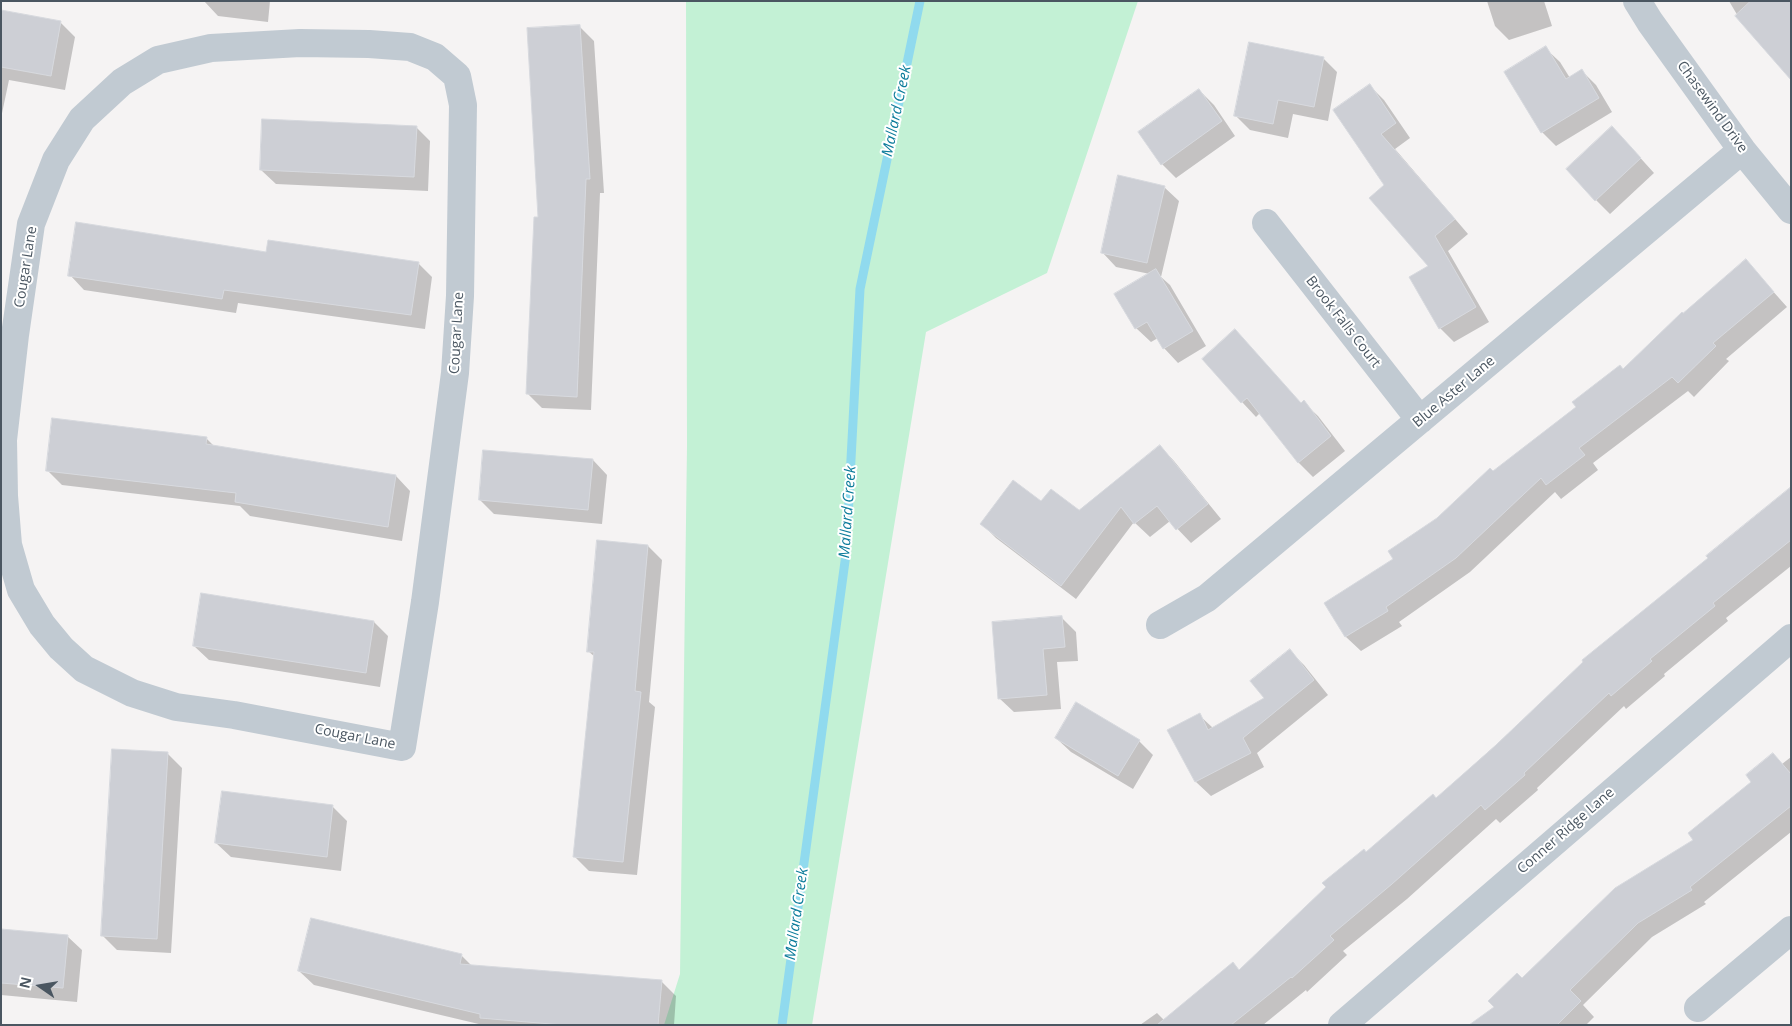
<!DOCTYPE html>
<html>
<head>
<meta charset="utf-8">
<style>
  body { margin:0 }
  #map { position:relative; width:1792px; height:1026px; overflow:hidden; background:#f5f3f3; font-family:"Open Sans",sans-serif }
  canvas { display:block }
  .frame { position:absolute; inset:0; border:2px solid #4a5661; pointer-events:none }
  .north { position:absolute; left:15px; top:961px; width:50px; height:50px; -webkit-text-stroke:4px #fff; paint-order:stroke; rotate:283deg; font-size:14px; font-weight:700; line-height:20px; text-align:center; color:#4a5661 }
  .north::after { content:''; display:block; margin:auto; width:18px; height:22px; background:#4a5661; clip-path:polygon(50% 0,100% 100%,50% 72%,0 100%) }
</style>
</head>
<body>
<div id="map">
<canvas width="1792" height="1026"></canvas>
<div class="frame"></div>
<div class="north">N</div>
</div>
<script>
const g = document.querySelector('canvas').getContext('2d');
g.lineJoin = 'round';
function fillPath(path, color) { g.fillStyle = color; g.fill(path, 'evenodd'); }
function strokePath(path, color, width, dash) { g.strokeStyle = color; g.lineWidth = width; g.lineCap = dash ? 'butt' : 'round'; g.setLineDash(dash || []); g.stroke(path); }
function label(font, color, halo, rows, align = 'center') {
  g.font = font + ' "Open Sans",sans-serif'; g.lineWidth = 4; g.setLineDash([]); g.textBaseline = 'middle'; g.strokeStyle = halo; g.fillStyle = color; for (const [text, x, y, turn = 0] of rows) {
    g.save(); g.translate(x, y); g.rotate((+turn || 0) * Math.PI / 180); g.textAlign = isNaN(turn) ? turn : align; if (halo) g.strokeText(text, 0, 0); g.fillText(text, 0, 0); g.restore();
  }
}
const green = new Path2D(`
  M686 1H1138L1047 273 926 332 812 1025H664L680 974 687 446Z`);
const shadow = new Path2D(`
  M204 1H270L268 22 218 16Z
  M1487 1H1544L1552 26 1509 40 1495 26Z
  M1729 1H1790L1739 18Z
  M1 12 60 22 75 37 65 90 9 80 1 118Z
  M579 26 594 41 604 193H600L591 410 542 408 528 394 540 219Z
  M1545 48 1560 62 1570 78 1582 71 1596 85 1612 112 1556 146 1542 132Z
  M1323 58 1337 72 1328 121 1293 114 1288 138 1250 130 1236 116Z
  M1370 86 1384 100 1410 138 1395 149 1468 234 1448 251 1489 322 1454 342 1440 328 1430 266 1386 185Z
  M1199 90 1214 105 1235 136 1176 178 1162 164Z
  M416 127 430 141 428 191 276 184 261 170Z
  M1626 142 1654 173 1610 214 1596 200Z
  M1164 187 1179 201 1161 277 1170 285 1206 346 1178 363 1164 348 1158 338 1151 342 1136 328 1150 274 1116 267 1102 252Z
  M267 253 418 263 432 277 425 329 238 303 236 313 84 290 70 275Z
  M1746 261 1787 307 1726 359 1729 361 1694 397 1688 391 1593 463 1598 470 1561 499 1555 492 1470 572 1399 622 1402 626 1361 651 1346 637 1325 603 1395 559 1437 519 1493 472 1624 370 1683 314Z
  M1203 360 1301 404 1303 402 1318 416 1345 451 1313 477 1298 462 1260 413 1256 417Z
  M206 438 215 447 396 476 410 491 402 541 250 516 240 506 62 485 47 470Z
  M1160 446 1174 461 1221 519 1191 543 1170 521 1150 537 1134 522 1076 599 996 538 982 524 1041 503 1079 512Z
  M593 460 607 475 602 524 494 514 480 500Z
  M1791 489V566L1726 618 1728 621 1664 674 1665 676 1626 709 1624 706 1537 788 1538 790 1500 823 1496 819 1407 899 1343 951 1347 955 1307 992 1306 990 1263 1025H1140L1157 1013 1164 1020 1239 971 1367 854 1436 799 1624 629Z
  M648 546 662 560 649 702 655 707 637 875 589 871 574 856 595 657 588 651Z
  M202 595 374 622 388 636 380 687 209 660 194 646Z
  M1062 618 1076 632 1078 661 1057 662 1061 709 1014 712 999 698Z
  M1290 651 1304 665 1328 695 1257 753 1264 767 1211 796 1196 782 1169 731 1199 715 1213 728 1266 699Z
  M1056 738 1139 741 1153 755 1133 789 1071 752Z
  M167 753 182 768 171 953 117 950 102 935Z
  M1773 754 1782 764 1791 757V832L1704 902 1706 904 1652 937 1583 1005 1594 1017 1586 1025H1471L1496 1007 1522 980 1695 840 1753 782Z
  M332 806 347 821 341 871 231 857 216 843Z
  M1 930 67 936 82 950 77 1002 1 995Z
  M461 955 473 967 661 981 676 996 674 1025H483L314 985 299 971Z`);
const stream = new Path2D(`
  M782 1025 846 554 860 289 920 1`);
const building = new Path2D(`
  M1751 1H1791V80L1735 16Z
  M1 10 61 21 51 76 1 67Z
  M580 25 590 179H586L577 397 526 394 534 217H538L527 28Z
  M1249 42 1324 57 1314 107 1278 100 1273 124 1234 116Z
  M1546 46 1566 79 1582 69 1599 98 1541 133 1504 72Z
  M1370 84 1396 123 1381 134 1455 219 1435 236 1476 307 1439 329 1409 277 1428 266 1369 198 1384 185 1333 110Z
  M1199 89 1222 121 1161 165 1138 132Z
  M262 119 417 126 414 177 260 170Z
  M1612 126 1641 158 1595 201 1566 169Z
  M1118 175 1165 186 1147 263 1101 253Z
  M76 222 266 252 268 240 419 262 411 315 224 290 222 299 68 276Z
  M1746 259 1774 292 1713 343 1716 346 1678 383 1672 377 1579 448 1585 455 1546 485 1541 478 1456 558 1386 607 1388 611 1345 637 1324 603 1393 559 1388 551 1437 518 1490 468 1493 471 1576 407 1572 402 1620 365 1623 369 1682 312 1683 313Z
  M1156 269 1193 331 1163 349 1147 322 1135 329 1114 294Z
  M1235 329 1301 403 1304 400 1331 436 1298 463 1247 398 1241 403 1202 359Z
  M52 418 207 437 206 444 396 475 388 527 235 502 236 493 46 471Z
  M1160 445 1208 504 1176 530 1157 506 1134 524 1121 507 1061 586 980 524 1013 480 1041 501 1051 489 1079 510Z
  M483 450 593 459 588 510 479 500Z
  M1791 487V540L1713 603 1715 606 1650 659 1652 661 1611 696 1609 693 1524 773 1525 775 1485 810 1481 805 1392 884 1330 936 1334 940 1292 978 1291 977 1231 1025H1157L1233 962 1239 970 1326 887 1322 883 1364 849 1366 852 1433 794 1436 798 1495 746 1583 662 1582 660 1708 558 1706 556Z
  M597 540 648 545 635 691 641 692 623 862 573 857 594 652H587Z
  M201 593 374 621 366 673 193 646Z
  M1062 616 1065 647 1043 649 1047 695 998 699 992 622Z
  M1290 649 1314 680 1243 738 1251 753 1195 782 1167 730 1200 713 1208 730 1264 698 1250 681Z
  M1076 702 1140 740 1118 776 1055 738Z
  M112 749 168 752 157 939 101 936Z
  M1773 753 1791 774V806L1690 887 1692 890 1638 923 1570 990 1581 1001 1557 1025H1469L1494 1007 1488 1001 1517 973 1522 978 1615 888 1693 840 1688 833 1751 782 1746 775Z
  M222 791 333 805 327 857 215 843Z
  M311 918 462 954 460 964 662 980 658 1025H563L480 1018V1014L298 971Z
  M1 929 68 935 63 988 1 983Z`);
const street = new Path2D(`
  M1637 1 1650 22 1742 150 1791 210
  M300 43 369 44 410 47 435 57 457 76 463 105 460 296 455 373 425 602 402 747 234 715 176 707 132 693 84 669 61 648 42 625 21 590 8 545 4 496 3 440 15 335 31 224 56 160 82 119 122 82 158 60 211 48Z
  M1266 223 1420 420
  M1160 625 1207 598 1742 150
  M1698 1008 1791 930
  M1342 1025 1791 638`);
const streetNames = [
  ["Chasewind Drive",1712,107,54],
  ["Cougar Lane",26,267,-81],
  ["Brook Falls Court",1343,322,52],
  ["Cougar Lane",457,333,-87],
  ["Blue Aster Lane",1454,392,-40],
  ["Cougar Lane",355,737,11],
  ["Conner Ridge Lane",1566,831,-41]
];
const waterNames = [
  ["Mallard Creek",897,111,-78],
  ["Mallard Creek",848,512,-86],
  ["Mallard Creek",797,914,-82]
];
fillPath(green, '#c3f1d5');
fillPath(shadow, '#0003');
strokePath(stream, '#90daee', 9);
fillPath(building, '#cdcfd5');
strokePath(building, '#d7d9de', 1);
strokePath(street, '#c1cad2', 28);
label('14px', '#4a5661', '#fff', streetNames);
label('italic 15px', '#0c7c9b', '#fff', waterNames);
</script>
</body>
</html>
